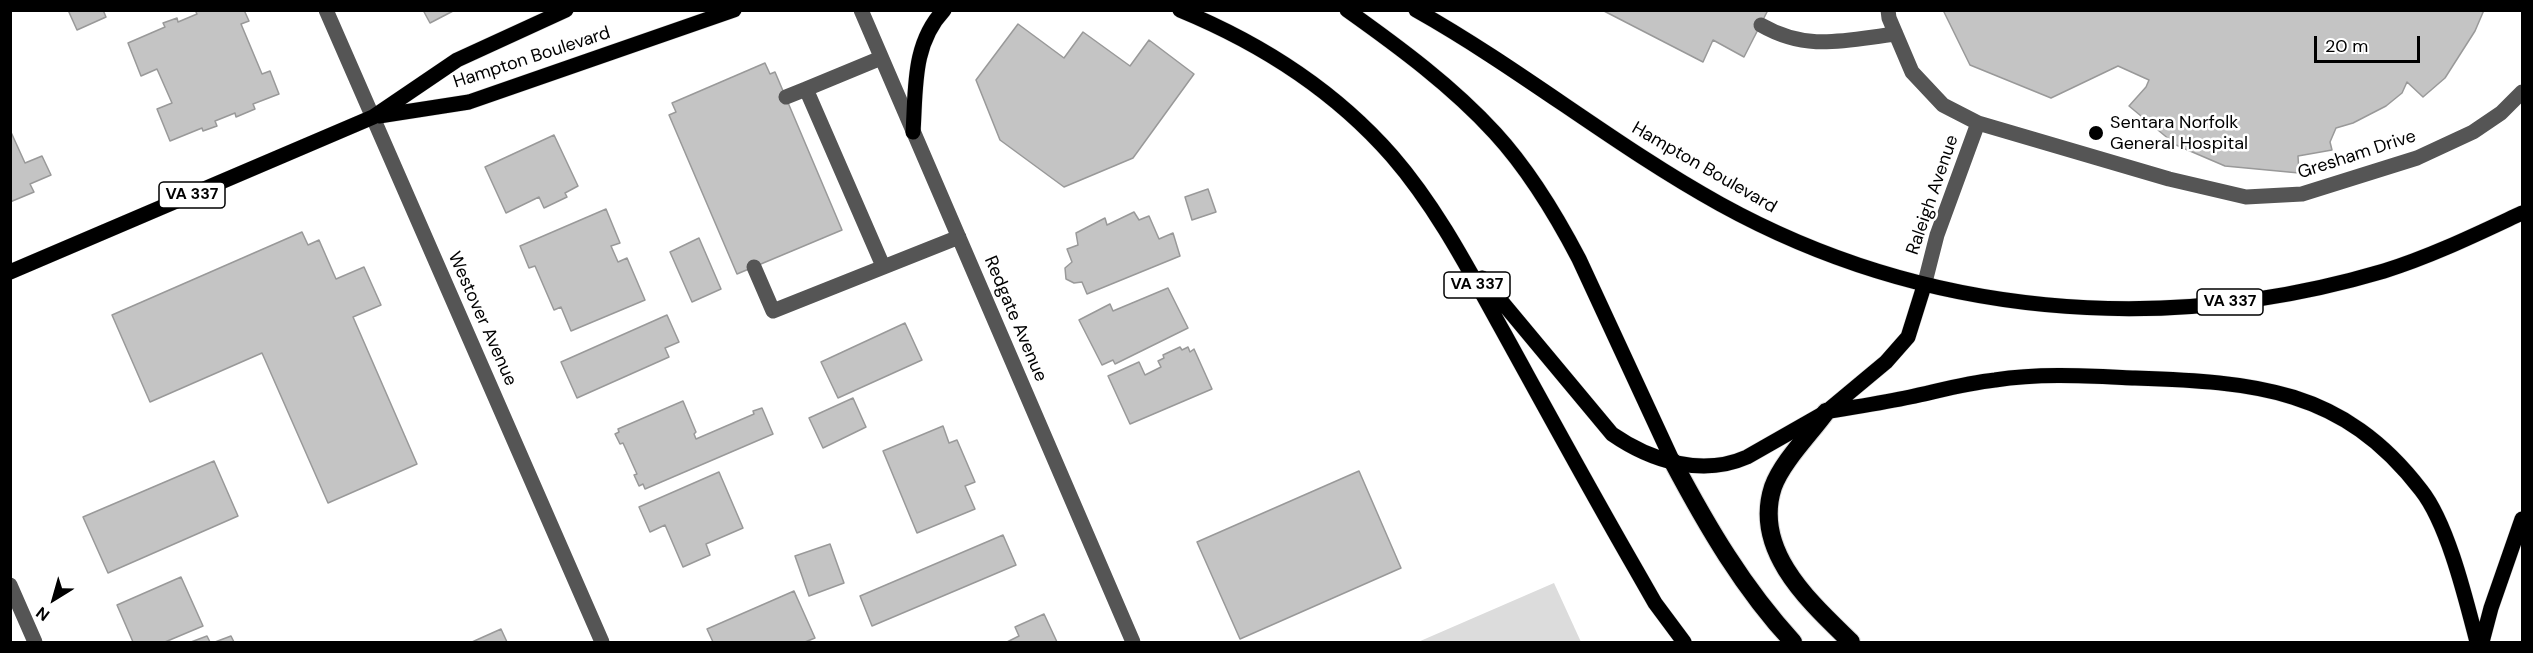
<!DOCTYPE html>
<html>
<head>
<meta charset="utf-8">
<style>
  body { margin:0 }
  #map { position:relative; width:2533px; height:653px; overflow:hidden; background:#fff; font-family:"DM Sans",sans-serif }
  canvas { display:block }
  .frame { position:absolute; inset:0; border:12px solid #000; pointer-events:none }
  .north { position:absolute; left:24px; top:569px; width:60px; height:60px; -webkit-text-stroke:4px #fff; paint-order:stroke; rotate:217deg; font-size:16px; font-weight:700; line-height:24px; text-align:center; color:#000 }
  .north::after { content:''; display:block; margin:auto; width:21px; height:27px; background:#000; clip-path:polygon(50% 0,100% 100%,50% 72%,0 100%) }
  .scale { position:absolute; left:2314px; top:36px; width:106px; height:27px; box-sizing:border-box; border:3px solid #000; border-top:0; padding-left:8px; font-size:18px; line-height:21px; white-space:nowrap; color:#000; -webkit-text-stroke:4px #fff; paint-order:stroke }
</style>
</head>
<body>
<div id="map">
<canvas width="2533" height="653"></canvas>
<div class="frame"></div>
<div class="north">N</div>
<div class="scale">20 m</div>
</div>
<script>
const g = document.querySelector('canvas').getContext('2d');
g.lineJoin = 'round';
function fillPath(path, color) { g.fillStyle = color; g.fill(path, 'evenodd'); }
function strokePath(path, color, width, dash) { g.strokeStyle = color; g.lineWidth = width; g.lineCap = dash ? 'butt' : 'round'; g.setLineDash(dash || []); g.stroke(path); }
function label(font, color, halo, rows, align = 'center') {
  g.font = font + ' "DM Sans",sans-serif'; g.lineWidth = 5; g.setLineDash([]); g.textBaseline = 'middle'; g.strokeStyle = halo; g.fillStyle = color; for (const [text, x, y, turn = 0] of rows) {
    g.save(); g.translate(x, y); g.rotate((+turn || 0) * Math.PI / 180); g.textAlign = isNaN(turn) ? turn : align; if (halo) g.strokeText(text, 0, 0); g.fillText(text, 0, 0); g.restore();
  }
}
const green = new Path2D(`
  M1554 583 1581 642H1418Z`);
const building = new Path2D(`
  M68 10H103L106 17 77 30Z
  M195 10H244L249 21 241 24 262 74 270 71 279 94 253 104 255 109 236 117 235 113 215 121 217 126 203 131 202 128 170 141 157 109 172 103 157 69 141 76 128 43 165 27 163 23 177 18 178 22 197 14Z
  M423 10H455L430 23Z
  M1602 10H1768L1744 57 1713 40 1703 62Z
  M1943 10H2484L2475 31 2445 78 2423 97 2407 82 2402 93 2386 106 2353 123 2336 128 2330 142 2332 150 2298 156 2299 173 2225 166 2176 145 2129 106 2146 87 2149 80 2118 66 2051 98 1970 65Z
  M1018 24 1064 58 1083 32 1130 66 1149 40 1194 74 1133 158 1064 187 1000 140 976 80Z
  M765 63 770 74 775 72 842 230 737 274 669 115 676 112 672 103Z
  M10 130 25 163 42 156 51 175 30 184 34 192 10 202Z
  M554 135 578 186 565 193 567 197 544 208 539 197 506 213 485 167Z
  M1208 189 1216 212 1192 220 1185 197Z
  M606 209 620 243 611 246 618 262 627 258 645 300 571 331 561 307 554 310 535 266 529 268 520 246Z
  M1134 212 1139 220 1149 216 1159 239 1173 233 1180 256 1087 294 1082 282 1074 283 1066 279 1065 268 1072 262 1067 249 1078 245 1076 233 1105 218 1107 225Z
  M302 232 308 245 319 240 336 279 364 267 381 305 353 317 417 464 328 503 262 353 150 402 112 315Z
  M699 238 721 289 692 302 670 252Z
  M1168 288 1188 328 1115 364 1113 360 1102 365 1079 320 1110 304 1113 311Z
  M667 315 679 342 665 348 669 357 577 398 561 362Z
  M905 323 922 360 838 398 821 362Z
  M1180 347 1182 350 1188 347 1190 352 1194 349 1212 389 1130 424 1108 376 1139 362 1145 375 1161 367 1158 361 1164 358 1163 355Z
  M853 398 866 427 823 448 809 418Z
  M683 401 696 432 694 434 696 439 754 414 753 411 762 408 773 434 645 489 643 484 639 486 634 475 637 474 623 443 620 444 615 434 619 432 618 429Z
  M943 426 949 443 957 440 975 482 965 486 975 509 917 533 883 451Z
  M214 461 238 516 108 573 83 517Z
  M1359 471 1401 568 1240 639 1197 542Z
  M719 472 743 528 706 544 710 555 683 567 665 525 650 532 639 507Z
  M1003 535 1016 565 872 626 860 596Z
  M830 544 844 583 809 596 795 556Z
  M181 577 203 626 165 642H133L117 605Z
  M794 591 815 638 805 642H713L707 629Z
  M1044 614 1057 642H1007L1019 636 1015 627Z
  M501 629 507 642H472Z
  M207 636 210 642H191Z
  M231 636 234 642H215Z`);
const minor = new Path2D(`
  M326 10 602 642
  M861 10 1133 642
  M1888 10 1889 18 1912 72 1943 105 1978 123 2169 179 2246 197 2302 194 2417 158 2473 132 2501 113 2522 92
  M1761 25C1808 52 1845 40 1896 34
  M881 58 806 89 883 266
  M786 97 806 89
  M754 267 773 311 959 237
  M1924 286 1937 235 1978 123
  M10 585 35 642`);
const major = new Path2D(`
  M1180 10C1260 43 1335 91 1392 156 1438 209 1470 272 1504 333 1547 411 1590 490 1635 568L1655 603 1684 642
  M1347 10C1399 47 1452 86 1495 133 1529 170 1556 215 1579 259L1673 462
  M1416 10C1521 69 1615 146 1720 204 1925 317 2161 337 2384 271 2432 256 2477 234 2522 213
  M379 116 469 102 734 10
  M913 132C916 89 912 44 944 10
  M10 272 373 117 457 60 566 10
  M1482 278 1612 434C1651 461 1702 477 1747 457L1826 412 1886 362 1908 337 1924 286
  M1826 412C1854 407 1882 403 1910 397 1938 391 1967 383 1995 380 2041 373 2088 376 2135 378 2254 382 2343 388 2421 490 2448 524 2466 600 2477 642
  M2482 642 2491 608 2522 519`);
const highway = new Path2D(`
  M1826 412C1810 434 1782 462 1773 487 1752 551 1811 603 1851 642
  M1673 462C1707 526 1743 588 1793 642`);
const markers = [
  [2096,133,8,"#000"]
];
const shields = [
  [192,195,66],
  [1477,285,66],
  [2230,302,66]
];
const shieldNames = [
  ["VA 337",192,195],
  ["VA 337",1477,285],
  ["VA 337",2230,302]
];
const streetNames = [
  ["Hampton Boulevard",532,58,-18],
  ["Gresham Drive",2357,155,-18],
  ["Hampton Boulevard",1704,168,30],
  ["Raleigh Avenue",1933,195,-71],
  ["Westover Avenue",482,319,66],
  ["Redgate Avenue",1015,319,67]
];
const poiNames = [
  ["Sentara Norfolk",2110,123],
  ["General Hospital",2110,144]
];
fillPath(green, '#dcdcdc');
fillPath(building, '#c4c4c4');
strokePath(building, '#999', 1.5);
strokePath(major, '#dbdbdb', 16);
strokePath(highway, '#dbdbdb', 20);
strokePath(minor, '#555', 15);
strokePath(major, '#000', 15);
strokePath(highway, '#000', 18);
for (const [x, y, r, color] of markers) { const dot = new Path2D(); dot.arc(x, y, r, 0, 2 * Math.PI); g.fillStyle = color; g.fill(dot); strokePath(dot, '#fff', 2); }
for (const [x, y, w] of shields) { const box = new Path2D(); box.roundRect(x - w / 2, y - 13, w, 26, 4.5); g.fillStyle = '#fff'; g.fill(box); strokePath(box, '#000', 1.5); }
label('bold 16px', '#000', null, shieldNames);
label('18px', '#000', '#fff', streetNames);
label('18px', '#000', '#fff', poiNames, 'left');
</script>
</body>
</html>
